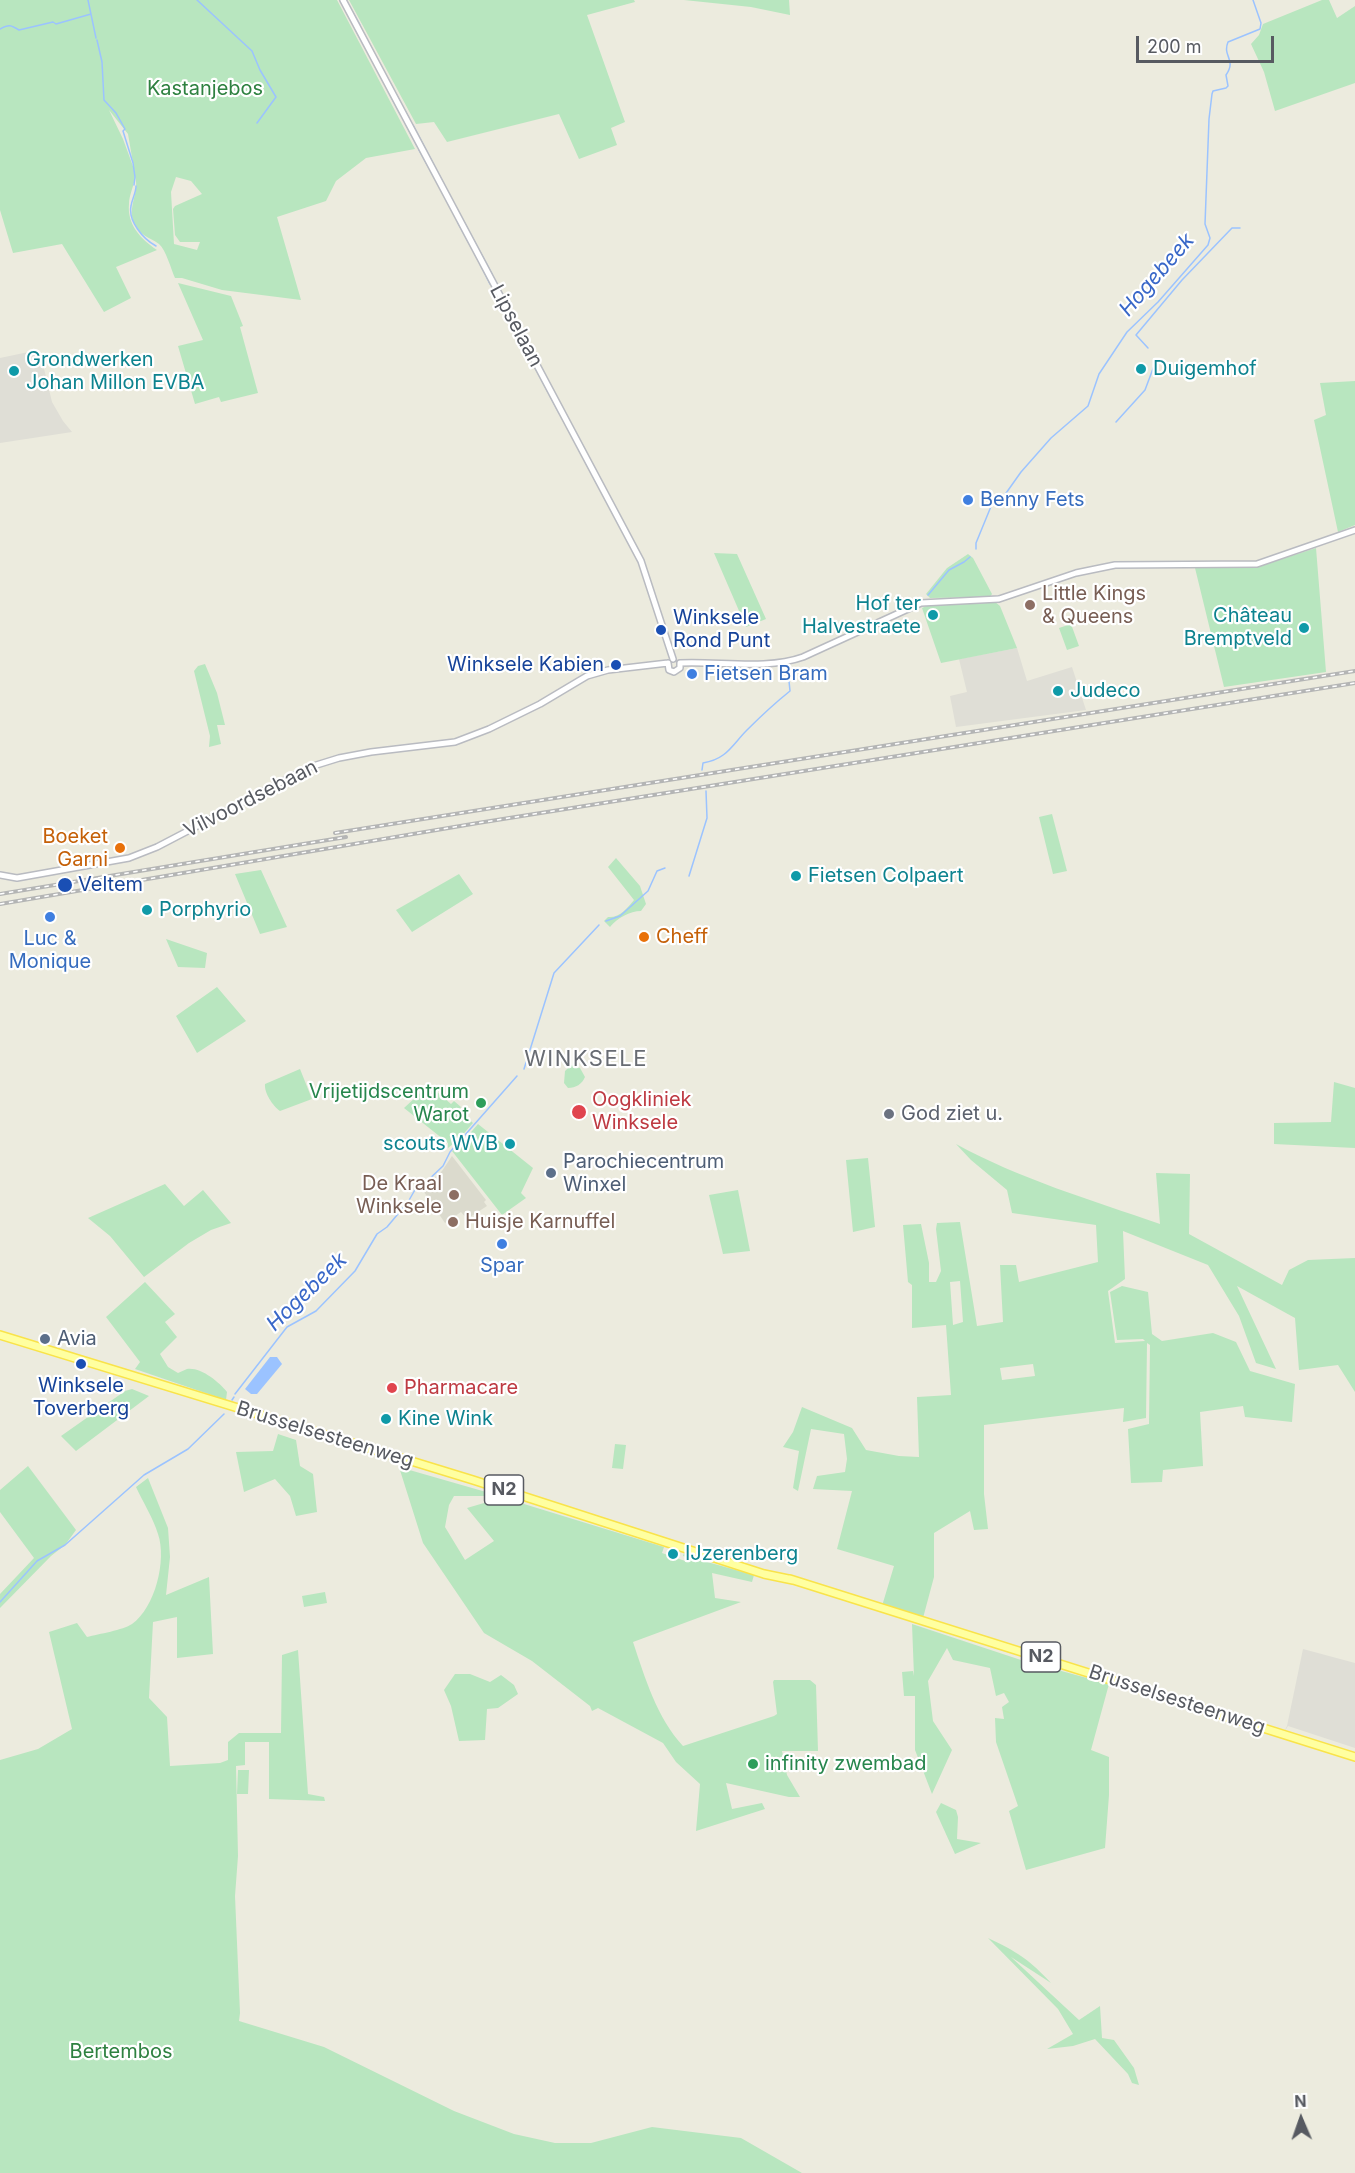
<!DOCTYPE html>
<html>
<head>
<meta charset="utf-8">
<style>
  body { margin:0 }
  #map { position:relative; width:1355px; height:2173px; overflow:hidden; background:#ecebde; font-family:Inter,sans-serif }
  canvas { display:block }
  .north { position:absolute; left:1271px; top:2089px; width:60px; height:60px; -webkit-text-stroke:4px #fff; paint-order:stroke; rotate:358deg; font-size:16px; font-weight:700; line-height:24px; text-align:center; color:#575a61 }
  .north::after { content:''; display:block; margin:auto; width:21px; height:27px; background:#575a61; clip-path:polygon(50% 0,100% 100%,50% 72%,0 100%) }
  .scale { position:absolute; left:1136px; top:36px; width:138px; height:27px; box-sizing:border-box; border:3px solid #575a61; border-top:0; padding-left:8px; font-size:18px; line-height:21px; white-space:nowrap; color:#575a61; -webkit-text-stroke:4px #fff; paint-order:stroke }
</style>
</head>
<body>
<div id="map">
<canvas width="1355" height="2173"></canvas>
<div class="north">N</div>
<div class="scale">200 m</div>
</div>
<script>
const g = document.querySelector('canvas').getContext('2d');
g.lineJoin = 'round';
function fillPath(path, color) { g.fillStyle = color; g.fill(path, 'evenodd'); }
function strokePath(path, color, width, dash) { g.strokeStyle = color; g.lineWidth = width; g.lineCap = dash ? 'butt' : 'round'; g.setLineDash(dash || []); g.stroke(path); }
function label(font, color, halo, rows, align = 'center') {
  g.font = font + ' Inter,sans-serif'; g.lineWidth = 4.5; g.setLineDash([]); g.textBaseline = 'middle'; g.strokeStyle = halo; g.fillStyle = color; for (const [text, x, y, turn = 0] of rows) {
    g.save(); g.translate(x, y); g.rotate((+turn || 0) * Math.PI / 180); g.textAlign = isNaN(turn) ? turn : align; if (halo) g.strokeText(text, 0, 0); g.fillText(text, 0, 0); g.restore();
  }
}
const industrial = new Path2D(`
  M38 350 40 352 52 402 63 421 72 432 0 443V358Z
  M1017 648 1027 681 1072 667 1086 710 956 727 950 696 967 692 959 659Z
  M1303 1649 1355 1663V1748L1288 1726 1283 1734 1287 1726Z`);
const education = new Path2D(`
  M452 1156 486 1200 484 1202 487 1206 467 1219 461 1212 445 1223 422 1189 442 1171Z`);
const green = new Path2D(`
  M0 0H337L415 149 366 158 336 181 326 201 277 217 301 300 222 290 182 278H175C171 269 166 250 159 244 149 237 140 236 134 223 127 207 140 192 135 177 134 186 129 195 129 204 127 225 141 239 157 250L116 267 131 298 104 312 62 244 13 253 0 210ZM109 110 128 134 134 169 123 139ZM176 177 191 181 202 194 175 206 173 209 175 235 180 242H200L197 250 174 244 171 192Z
  M349 0H634L635 2 587 15 625 122 611 128 617 145 579 159 559 114 447 142 434 122 416 124Z
  M684 0H789L790 15 751 7Z
  M1322 0H1329L1337 18 1355 6V83L1275 111 1264 72 1251 44 1259 35 1263 24Z
  M178 283 231 296 243 326 240 327 258 393 221 402 219 397 195 404 178 346 203 340Z
  M1355 381V525L1338 532 1314 420 1326 415 1320 383Z
  M1316 548 1326 672 1224 687 1195 568 1257 567Z
  M714 553 737 554 766 619 746 627Z
  M968 554 973 558 992 594 990 597 930 598 926 594 947 568Z
  M994 601 1000 606 1017 648 941 663 922 608 931 604Z
  M1071 624 1079 646 1067 650 1059 628Z
  M205 664 217 693 225 725H217L221 744 209 747 210 736 194 671 198 666Z
  M1052 814 1067 871 1053 874 1039 817Z
  M616 858 640 886 646 904 641 911C630 911 617 918 610 927L604 921 608 917C620 918 627 908 634 900L608 867Z
  M261 870 287 927 260 934 235 874Z
  M459 874 473 894 412 932 396 910Z
  M166 939 207 953 205 968 178 967Z
  M217 987 246 1021 197 1053 176 1016Z
  M571 1065 580 1068 585 1077C582 1084 576 1088 568 1088L564 1083 565 1071Z
  M300 1069 312 1099 280 1111C273 1106 264 1093 265 1084Z
  M1334 1082 1355 1088V1148L1274 1144V1123L1331 1122Z
  M429 1085 451 1104 454 1101 461 1107 459 1110 473 1123 459 1139 448 1148V1143L404 1108Z
  M478 1124 533 1168 521 1193 526 1198 502 1215 452 1151 460 1145Z
  M956 1144C1020 1179 1091 1200 1160 1224L1156 1173 1190 1174 1189 1234 1282 1285 1289 1270 1308 1260 1355 1258V1392L1338 1365 1299 1370 1295 1318 1237 1286 1276 1369 1256 1363 1239 1316 1208 1265 1123 1231 1125 1279 1108 1291 1115 1343 1145 1341 1143 1339 1117 1340 1110 1292 1122 1286 1148 1292 1152 1334 1162 1341 1213 1333 1236 1342 1250 1371 1295 1384 1292 1422 1245 1417 1243 1406 1200 1412 1203 1466 1163 1470 1162 1482 1131 1483 1128 1429 1149 1424 1150 1345 1147 1343 1146 1418 1123 1422 1124 1408 984 1425V1494L988 1529 974 1530 970 1511 934 1533V1577L923 1618 882 1606 894 1566 837 1549 852 1491 813 1489 817 1476 845 1472 847 1459 844 1434 811 1429 798 1491 793 1488 799 1451 783 1447 793 1432 802 1407 852 1428 866 1450 899 1456 919 1457 917 1397 951 1395 946 1325 912 1328V1285L908 1282 903 1225 921 1224 929 1263V1282H936L941 1271 936 1229 937 1223 960 1222 977 1326 1003 1322 1000 1265H1016L1019 1282 1098 1262 1096 1225 1012 1213 1007 1190 971 1160ZM960 1281 963 1322 953 1325 950 1282ZM1033 1364 1035 1376 1002 1380 1000 1368Z
  M868 1158 875 1227 853 1232 846 1160Z
  M165 1184 184 1206 203 1190 231 1223 211 1230 189 1243 144 1277 110 1236 88 1218Z
  M738 1190 750 1251 723 1254 709 1195Z
  M145 1282 175 1314 165 1322 177 1337 160 1354 168 1367 178 1373C181 1372 184 1370 187 1369 201 1367 219 1382 227 1392L226 1400 135 1369 140 1362 106 1317Z
  M132 1389 149 1396 76 1451 61 1436 125 1391Z
  M278 1434 296 1440 300 1466 313 1474 317 1512 296 1516 290 1496 275 1479 244 1492 236 1452 273 1451Z
  M615 1444 626 1445 623 1469 612 1468Z
  M28 1466 76 1530 65 1545 51 1556 0 1608V1594L34 1558 0 1512V1490Z
  M399 1467 500 1496H454L449 1505 445 1527 465 1560 494 1541 467 1508 484 1503 511 1500 664 1547 662 1553 688 1562 689 1558 683 1556 684 1553 700 1560 754 1575 752 1582 712 1573 715 1598 741 1602 633 1642C645 1678 657 1718 683 1746L774 1716 777 1714 773 1682 774 1680H810L816 1685 818 1751H782L787 1775 800 1797H789L726 1783 732 1809 762 1803 765 1809 696 1831 700 1784 676 1762 663 1743 598 1708 592 1711 590 1706 532 1661 484 1633 423 1543Z
  M148 1478 168 1528 170 1557 166 1595 209 1577 213 1654 177 1658V1617L153 1622 149 1698 167 1717 170 1766 220 1763 228 1760V1742L239 1733H281L282 1655 298 1650 308 1794 324 1797 325 1801 269 1799V1742H245V1765L236 1766 238 1856 235 1896 240 2013 239 2021 324 2047 454 2111 514 2134 555 2143H591L652 2127 741 2138 802 2173H0V1760L38 1749 72 1729 49 1632 77 1623 87 1637C99 1634 123 1630 132 1624 155 1608 167 1560 158 1534 153 1518 143 1502 136 1487Z
  M325 1592 327 1603 304 1607 302 1596Z
  M912 1624 1021 1660 1109 1684 1091 1750 1109 1757V1795L1105 1848 1026 1870 1009 1811 1018 1806 996 1742 995 1718 1004 1719 1002 1707 1009 1702 1004 1693 996 1696 990 1668 953 1660 947 1648 928 1681 933 1721 952 1750 932 1794 915 1750V1696H904L902 1672 913 1671 914 1676Z
  M455 1674H470L490 1682 501 1675 514 1685 518 1694 498 1708 487 1709 485 1740 459 1741 451 1706 444 1690Z
  M238 1770H249L248 1794H237Z
  M941 1803 956 1810 958 1817 957 1839 981 1843 955 1854 936 1812Z
  M988 1938C1016 1951 1030 1960 1051 1983L1011 1957 1079 2020 1100 2006 1102 2038 1114 2040 1134 2068 1139 2085 1132 2083 1128 2074 1095 2039 1073 2046 1047 2049 1073 2034 1058 2009Z`);
const water = new Path2D(`
  M270 1357H277L282 1364 257 1394H251L245 1389Z`);
const stream = new Path2D(`
  M88 0 96 38
  M197 0 252 51 260 70 276 97 257 123
  M340 0 364 46
  M346 0 360 25
  M0 29C9 24 11 25 19 30L53 22 56 24 91 14
  M362 30 410 120
  M97 40 102 62 104 100 116 113 125 129 123 131 133 163 135 177 134 185
  M367 51 385 85
  M388 91 400 114
  M403 119 417 146
  M413 125 446 188
  M419 150 435 179
  M438 184 456 218
  M136 186C136 193 132 199 131 206 128 221 143 239 156 246
  M449 194 492 274
  M458 223 477 258
  M480 264 490 284
  M493 288 559 413
  M1148 348 1136 335 1182 280 1232 228H1240
  M1116 422 1145 390 1154 366
  M976 549V543L992 504 1004 496 1021 472 1051 438 1088 406 1099 374 1127 332 1158 302 1208 245 1210 238 1205 224 1209 119 1212 94 1213 91 1226 88 1228 86 1226 75C1237 59 1222 57 1228 42L1260 29 1261 23 1253 0
  M928 595 949 570 964 562 970 557
  M702 770 703 763C727 759 732 745 747 730 761 716 775 703 790 691L788 671
  M689 876 707 818 706 791
  M606 921 620 916 648 891 657 871 665 868
  M524 1069 554 973 599 925
  M235 1394 287 1327 316 1311 355 1271 377 1234 387 1227 408 1202 416 1188 425 1183 443 1166 450 1152 517 1076
  M232 1400 234 1397
  M0 1602 37 1561 65 1545 144 1475 188 1449 224 1414`);
const minor = new Path2D(`
  M343 0 641 561 673 659
  M668 663 669 670 674 672 680 668V663
  M680 663C719 661 767 670 803 657L921 603 999 599 1076 573 1115 565 1257 564 1355 530
  M0 875 17 878 129 858 157 847 310 767 339 758 371 752 455 742 489 729 540 704 587 676 608 670 668 663`);
const major = new Path2D(`
  M0 1335 473 1480 764 1574 793 1580
  M790 1579 1355 1757`);
const rail = new Path2D(`
  M335 833 1355 671
  M0 894 346 837
  M0 904 478 823 1355 683`);
const markers = [
  [1141,369,6,"#0f9aa8"],
  [14,371,6,"#0f9aa8"],
  [968,500,6,"#3f7fe0"],
  [1030,605,6,"#8d6e63"],
  [933,615,6,"#0f9aa8"],
  [1304,628,6,"#0f9aa8"],
  [661,630,6,"#1a4fb4"],
  [616,665,6,"#1a4fb4"],
  [692,674,6,"#3f7fe0"],
  [1058,691,6,"#0f9aa8"],
  [120,848,6,"#e8710a"],
  [796,876,6,"#0f9aa8"],
  [65,885,8,"#1a4fb4"],
  [147,910,6,"#0f9aa8"],
  [50,917,6,"#3f7fe0"],
  [644,937,6,"#e8710a"],
  [481,1103,6,"#2e9e5b"],
  [579,1112,8,"#e0444e"],
  [889,1114,6,"#6b7280"],
  [510,1144,6,"#0f9aa8"],
  [551,1173,6,"#5c6f8a"],
  [454,1195,6,"#8d6e63"],
  [453,1222,6,"#8d6e63"],
  [502,1244,6,"#3f7fe0"],
  [45,1339,6,"#5c6f8a"],
  [81,1364,6,"#1a4fb4"],
  [392,1388,6,"#e0444e"],
  [386,1419,6,"#0f9aa8"],
  [673,1554,6,"#0f9aa8"],
  [753,1764,6,"#2e9e5b"]
];
const shields = [
  [504,1490,39],
  [1041,1657,39]
];
const shieldNames = [
  ["N2",504,1490],
  ["N2",1041,1657]
];
const parkNames = [
  ["Kastanjebos",205,89],
  ["Bertembos",121,2052]
];
const streetNames = [
  ["Lipselaan",516,326,62],
  ["Vilvoordsebaan",251,799,-27],
  ["Brusselsesteenweg",325,1435,17],
  ["Brusselsesteenweg",1177,1700,18]
];
const cultureNames = [
  ["Grondwerken",26,360],
  ["Johan Millon EVBA",26,383],
  ["Duigemhof",1153,369],
  ["Hof ter",921,604,"right"],
  ["Halvestraete",921,627,"right"],
  ["Château",1292,616,"right"],
  ["Bremptveld",1292,639,"right"],
  ["Judeco",1070,691],
  ["Fietsen Colpaert",808,876],
  ["Porphyrio",159,910],
  ["scouts WVB",498,1144,"right"],
  ["Kine Wink",398,1419],
  ["IJzerenberg",685,1554]
];
const shopNames = [
  ["Benny Fets",980,500],
  ["Fietsen Bram",704,674],
  ["Luc &",50,939,"center"],
  ["Monique",50,962,"center"],
  ["Spar",502,1266,"center"]
];
const educationNames = [
  ["Little Kings",1042,594],
  ["& Queens",1042,617],
  ["De Kraal",442,1184,"right"],
  ["Winksele",442,1207,"right"],
  ["Huisje Karnuffel",465,1222]
];
const transitNames = [
  ["Winksele",673,618],
  ["Rond Punt",673,641],
  ["Winksele Kabien",604,665,"right"],
  ["Veltem",78,885],
  ["Winksele",81,1386,"center"],
  ["Toverberg",81,1409,"center"]
];
const foodNames = [
  ["Boeket",108,837],
  ["Garni",108,860],
  ["Cheff",656,937,"left"]
];
const leisureNames = [
  ["Vrijetijdscentrum",469,1092],
  ["Warot",469,1115],
  ["infinity zwembad",765,1764,"left"]
];
const healthNames = [
  ["Oogkliniek",592,1100],
  ["Winksele",592,1123],
  ["Pharmacare",404,1388]
];
const worshipNames = [
  ["God ziet u.",901,1114]
];
const serviceNames = [
  ["Parochiecentrum",563,1162],
  ["Winxel",563,1185],
  ["Avia",57,1339]
];
const waterNames = [
  ["Hogebeek",1157,275,-49],
  ["Hogebeek",307,1292,-44]
];
const quarterNames = [
  ["WINKSELE",586,1059]
];
fillPath(industrial, '#dfded6');
fillPath(education, '#dbdacd');
fillPath(green, '#b8e6bf');
fillPath(water, '#9bc3ff');
strokePath(stream, '#9bc3ff', 1.5);
strokePath(minor, '#b9bbc1', 8);
strokePath(major, '#f9e34a', 10);
strokePath(minor, '#fff', 5);
strokePath(major, '#ffffa0', 7);
strokePath(rail, '#b4b5b5', 4);
strokePath(rail, '#fff', 1.5, [4.5]);
for (const [x, y, r, color] of markers) { const dot = new Path2D(); dot.arc(x, y, r, 0, 2 * Math.PI); g.fillStyle = color; g.fill(dot); strokePath(dot, '#fff', 2); }
for (const [x, y, w] of shields) { const box = new Path2D(); box.roundRect(x - w / 2, y - 15, w, 30, 4.5); g.fillStyle = '#fff'; g.fill(box); strokePath(box, '#575a61', 1.5); }
label('bold 18px', '#575a61', null, shieldNames);
label('20px', '#2e8140', '#fff', parkNames);
label('20px', '#575a61', '#fff', streetNames);
label('20px', '#0d838f', '#fff', cultureNames, 'left');
label('20px', '#366cbe', '#fff', shopNames, 'left');
label('20px', '#785e54', '#fff', educationNames, 'left');
label('20px', '#164399', '#fff', transitNames, 'left');
label('20px', '#c56008', '#fff', foodNames, 'right');
label('20px', '#27864d', '#fff', leisureNames, 'right');
label('20px', '#be3a42', '#fff', healthNames, 'left');
label('20px', '#5b616d', '#fff', worshipNames, 'left');
label('20px', '#4e5e75', '#fff', serviceNames, 'left');
label('italic 21px', '#3867c8', '#fff', waterNames);
g.letterSpacing = '1.5px';
label('22px', '#686c73', '#fff', quarterNames);
g.letterSpacing = '0px';
</script>
</body>
</html>
